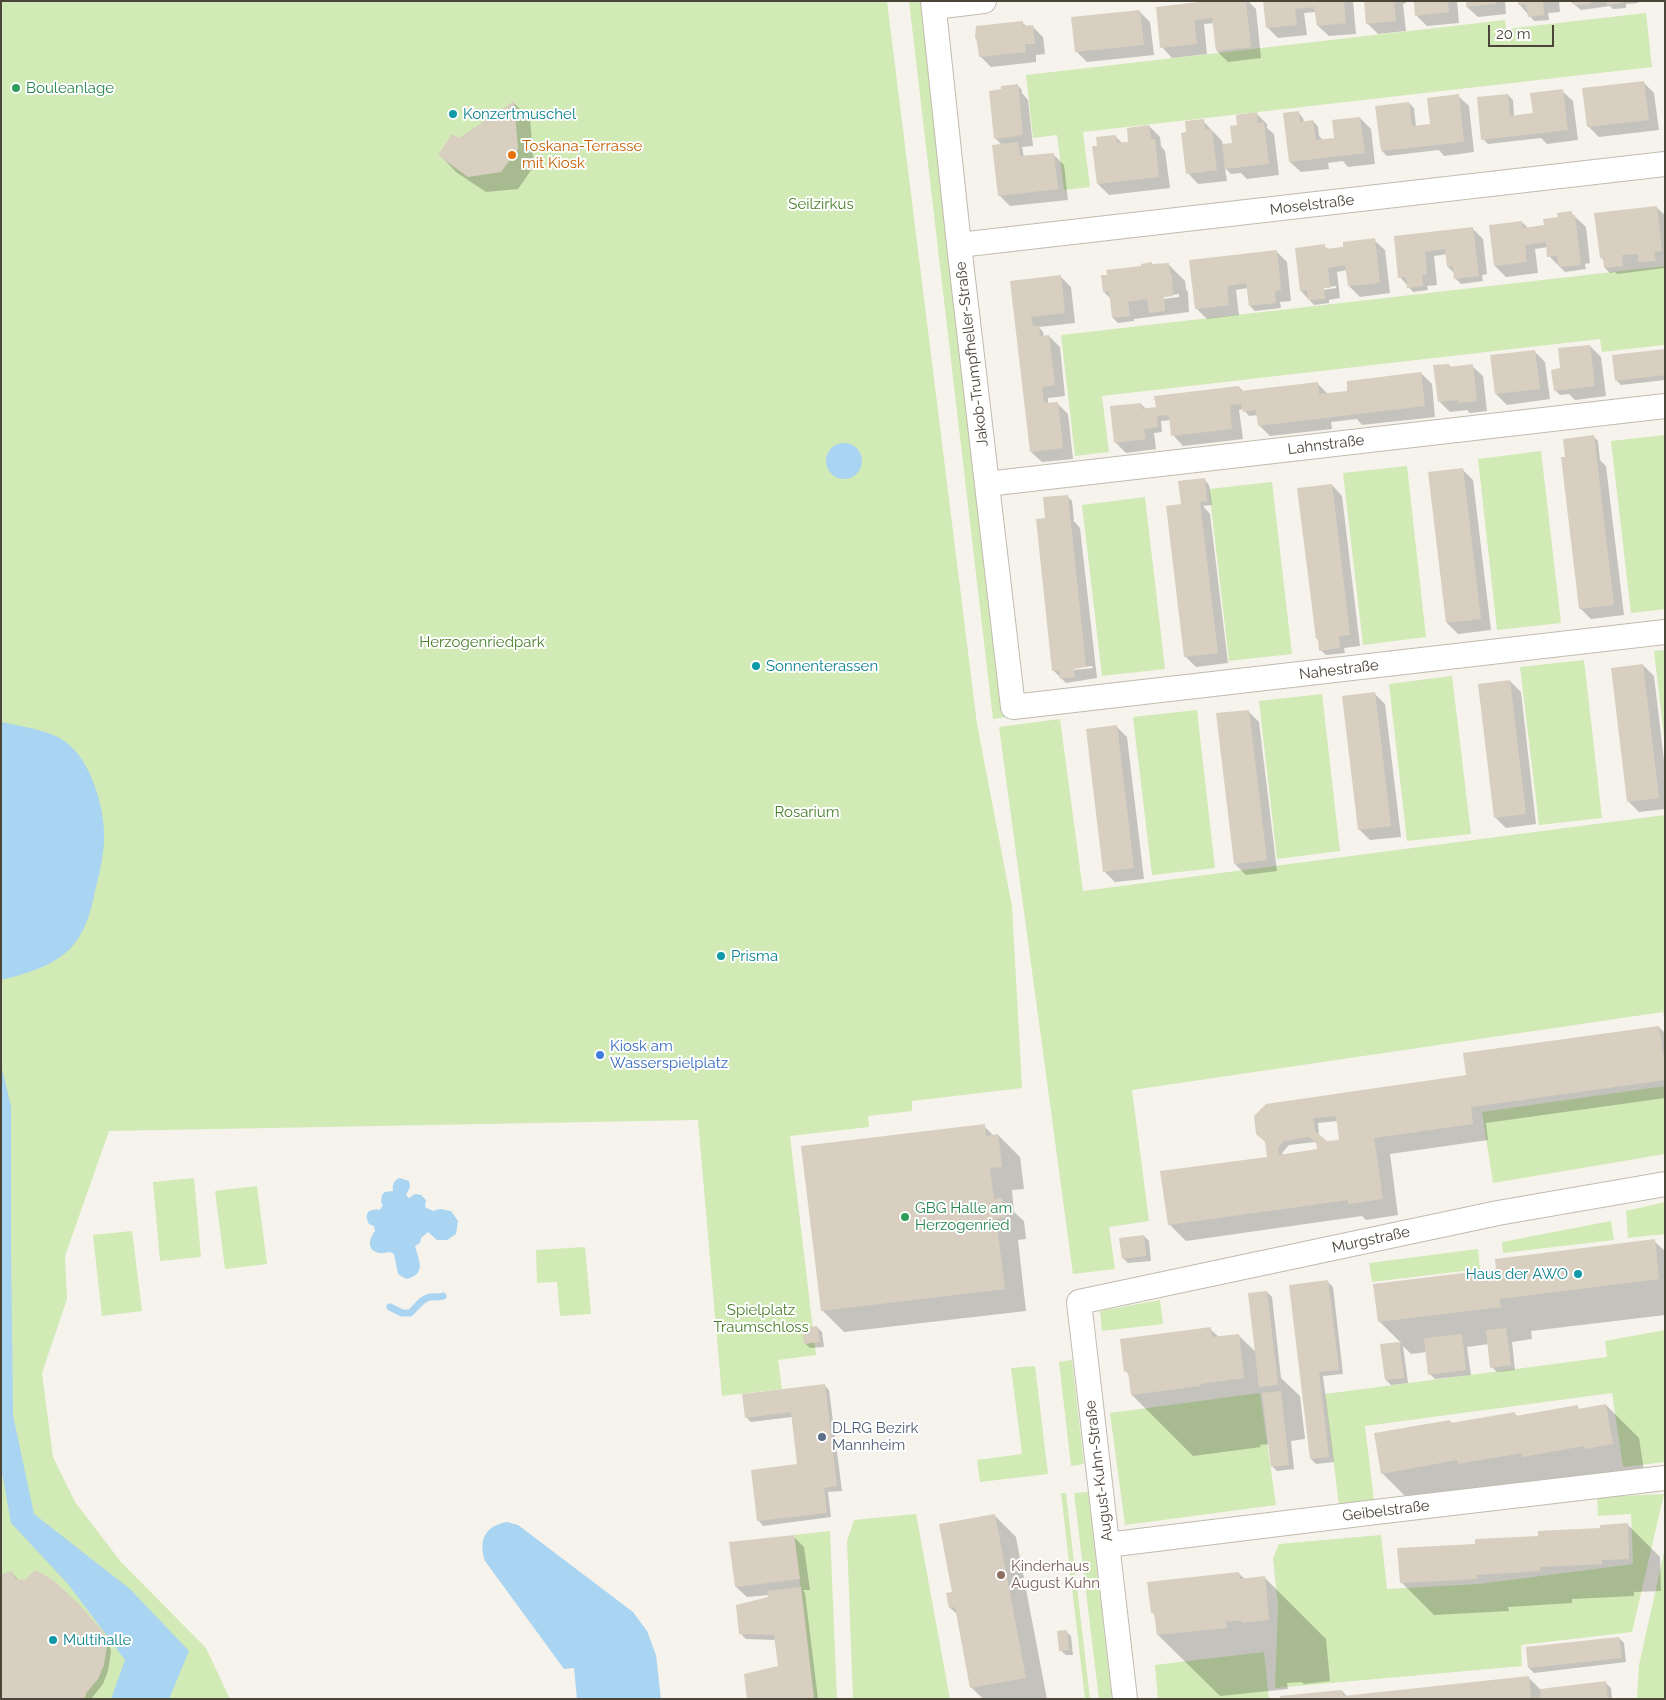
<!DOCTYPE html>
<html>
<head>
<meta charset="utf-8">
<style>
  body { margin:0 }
  #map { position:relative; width:1666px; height:1700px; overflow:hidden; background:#f6f3ec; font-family:Raleway,sans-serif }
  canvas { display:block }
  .frame { position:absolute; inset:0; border:2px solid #4b4439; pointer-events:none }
  .scale { position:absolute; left:1488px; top:25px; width:66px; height:22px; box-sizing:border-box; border:2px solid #4b4439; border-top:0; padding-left:6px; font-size:15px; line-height:18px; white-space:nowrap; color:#4b4439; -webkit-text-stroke:4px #fff; paint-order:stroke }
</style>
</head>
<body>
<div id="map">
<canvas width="1666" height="1700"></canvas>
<div class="frame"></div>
<div class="scale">20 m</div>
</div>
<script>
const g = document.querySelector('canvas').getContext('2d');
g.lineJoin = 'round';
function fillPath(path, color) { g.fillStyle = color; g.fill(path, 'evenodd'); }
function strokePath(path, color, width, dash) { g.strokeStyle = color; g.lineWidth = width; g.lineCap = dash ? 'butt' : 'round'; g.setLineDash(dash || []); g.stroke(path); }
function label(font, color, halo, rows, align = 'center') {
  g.font = font + ' Raleway,sans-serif'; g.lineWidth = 4; g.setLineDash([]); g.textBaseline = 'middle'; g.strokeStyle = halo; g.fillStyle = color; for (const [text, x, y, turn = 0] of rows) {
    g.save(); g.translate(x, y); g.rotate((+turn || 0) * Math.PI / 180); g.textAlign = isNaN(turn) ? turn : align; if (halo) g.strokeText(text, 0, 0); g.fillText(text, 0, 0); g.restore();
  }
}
const green = new Path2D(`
  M1 1H887L977 724 1012 906 1022 1088 912 1101V1111L868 1116 869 1127 790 1136 816 1355 778 1360 782 1389 722 1396 698 1120 109 1131 65 1256 67 1299 42 1373 53 1457 75 1502 121 1562 206 1648 230 1699H1Z
  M909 1H922L1007 717 993 719Z
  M1646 13 1652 67 1083 132 1090 187 1064 190 1057 135 1033 138 1026 75 1505 20 1506 29Z
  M1665 266V345L1602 352 1600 339 1102 396 1109 452 1075 456 1061 335Z
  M1665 435V609L1631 613 1611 441Z
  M1541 451 1561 623 1497 630 1478 459Z
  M1407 466 1426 637 1363 645 1343 473Z
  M1272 482 1292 654 1229 661 1209 489Z
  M1145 497 1165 669 1102 676 1082 505Z
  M1665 650V745L1654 651Z
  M1584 660 1602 818 1539 825 1520 667Z
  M1452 676 1471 834 1407 841 1389 684Z
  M1322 694 1340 851 1277 859 1259 701Z
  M1197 710 1215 868 1152 875 1133 717Z
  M1060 719 1083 891 1665 815V1025L1663 1012 1132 1090 1149 1221 1109 1227 1115 1269 1073 1274 999 727Z
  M1665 1086V1154L1493 1183 1482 1112Z
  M194 1178 201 1257 160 1261 153 1182Z
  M257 1186 267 1264 225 1269 215 1191Z
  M1665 1202V1234L1628 1238 1626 1211Z
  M1611 1221 1614 1240 1503 1253 1502 1242Z
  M132 1231 142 1311 102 1316 93 1235Z
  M585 1247 591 1314 560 1316 557 1282 537 1283 536 1250Z
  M1478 1249 1480 1269 1372 1282 1369 1263Z
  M1160 1300 1163 1324 1102 1331 1100 1311Z
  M1665 1330V1462L1623 1467 1612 1393 1365 1426 1374 1500 1339 1505 1325 1394 1607 1357 1605 1341Z
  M1072 1360 1084 1464 1071 1466 1059 1362Z
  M1035 1366 1048 1474 980 1482 977 1460 1022 1454 1011 1368Z
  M1260 1393 1276 1505 1125 1525 1110 1413Z
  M1088 1492 1112 1699H1099L1074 1493Z
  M1061 1493H1066L1090 1699H1085Z
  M1664 1494 1632 1632 1521 1645 1522 1666 1275 1688 1278 1606 1273 1558 1279 1544 1381 1535 1387 1589 1479 1584 1633 1564 1631 1514 1598 1516 1597 1497Z
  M916 1514 950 1699H853L847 1541 854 1520Z
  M830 1531 837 1699H814L794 1535Z
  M1665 1548V1699H1637L1639 1665Z
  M1264 1652 1269 1699H1158L1155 1665Z`);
const water = new Path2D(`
  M826 461a18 18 0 1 1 36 0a18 18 0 1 1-36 0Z
  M1 722C19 726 48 730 63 740 91 758 106 810 104 842 103 859 99 875 95 891 91 912 85 933 70 949 51 967 25 974 1 980Z
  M1 1065 11 1106V1248L13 1415 34 1514 130 1589 189 1651 169 1699H111L125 1660 68 1584 11 1523 1 1467Z
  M400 1178 409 1181 410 1187 406 1195 409 1198 415 1194 421 1195 426 1200 425 1207 433 1211 440 1209 451 1211 458 1221 456 1234 447 1240H437L428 1232 421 1238 420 1243 415 1246C419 1261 427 1274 406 1279L398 1274 394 1254 390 1252C372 1257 364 1245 375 1231L374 1226 369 1224C363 1214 369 1208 380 1210L383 1205 381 1202 382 1195 385 1192 393 1191C392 1184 394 1180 400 1178Z
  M507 1522 518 1525 633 1612 647 1631 656 1655 661 1699H577L574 1668 564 1669 485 1561C478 1540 485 1526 507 1522Z`);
const shadow = new Path2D(`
  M1220 1H1248L1256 9 1261 58 1228 62 1217 51 1214 23 1204 24 1207 54 1172 58 1162 47 1158 8Z
  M1264 1H1353L1356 34 1329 36 1318 26 1316 12 1304 13 1307 35 1278 38 1267 27Z
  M1365 1H1406V3L1403 4 1406 31 1378 34 1367 23Z
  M1415 1H1457L1459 23 1427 26 1416 15Z
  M1467 1H1505L1506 14 1478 17 1467 7Z
  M1519 1H1559L1560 12 1548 13 1549 20 1534 21 1519 4Z
  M1570 1H1638V3L1626 4V8L1613 9 1610 6 1581 10Z
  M1139 11 1150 22 1154 55 1087 62 1076 51Z
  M1022 22 1027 27 1032 26 1043 37 1045 54 1036 55V62L991 67 980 56Z
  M1643 82 1654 93 1659 130 1599 137 1588 126Z
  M1017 85 1022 90V92H1021L1028 100 1033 146 1022 147 1024 157 1053 154 1064 165 1068 200 1010 206 999 195 1002 145 995 138 1004 90Z
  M1562 91 1573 101 1578 140 1547 144 1541 138 1488 144 1483 139 1508 95 1513 100 1514 116 1534 117Z
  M1458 96 1469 106 1474 152 1444 156 1439 150 1387 156 1382 151 1409 103 1414 108 1416 127 1431 125Z
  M514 103 530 119 534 166 518 189 486 192 456 172 440 155 459 139Z
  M1298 112 1303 118 1304 122 1313 121 1318 127 1319 136 1324 141 1336 142 1360 118 1371 129 1375 164 1348 167 1343 161 1328 163 1329 169 1301 172 1290 162Z
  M1256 113 1267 124V128L1274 134 1279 175 1247 179 1241 173 1231 174 1225 168 1227 181 1198 184 1188 173V134L1203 121 1222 141 1223 145 1234 144 1238 126Z
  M1149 126 1160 137 1161 146 1165 151 1170 188 1109 195 1098 184V147L1115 136 1123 144 1130 143Z
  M1656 207 1665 215V268L1617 274 1615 272 1610 273 1605 268 1604 261 1601 257Z
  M1571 213 1586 227 1590 263 1585 264 1586 269 1565 272 1549 256 1548 247 1535 249 1538 273 1506 277 1495 266 1522 222 1528 228 1543 227Z
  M1472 228 1483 239 1487 274 1482 275 1483 281 1461 284 1456 279 1455 274 1448 267 1447 254 1434 256 1437 285 1427 286 1428 290 1413 292 1400 277 1395 237Z
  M1374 240 1385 250 1390 293 1360 297 1349 286 1347 270 1337 272 1340 298 1329 300V303L1314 305 1301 291 1324 246 1329 250ZM1336 286V288L1323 290 1321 288Z
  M1276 251 1287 262 1291 301 1280 302 1281 308 1255 311 1250 306 1248 288 1236 290 1239 315 1207 319 1196 308 1191 261Z
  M1152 264 1154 266 1168 264 1185 281 1186 289 1188 292 1189 312 1134 319V321L1118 323 1113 318 1111 299 1104 292 1142 267ZM1179 294V297L1164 299 1161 296Z
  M1060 276 1071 287 1075 323 1039 327 1043 332 1044 337 1049 336 1060 347 1065 396 1048 398V404L1057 403 1068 414 1073 459 1042 462 1031 452 1011 282Z
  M1590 346 1601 357 1606 396 1575 400 1569 394 1560 395 1555 390 1560 370Z
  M1665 350V380L1621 385 1616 380Z
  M1534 351 1545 362 1550 399 1507 405 1496 394Z
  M1449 365 1452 368 1472 366 1483 376 1487 411 1470 413 1467 410 1450 412 1439 401Z
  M1421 373 1432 384 1435 417 1362 425 1357 419 1331 422 1332 429 1270 436 1259 425 1258 415 1249 416 1243 409 1239 410 1243 439 1183 446 1173 435 1171 420 1161 421 1162 432 1154 433 1156 449 1126 453 1115 442 1141 404 1147 410 1239 387 1244 392 1317 383 1329 395 1347 393Z
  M1593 436 1598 441 1600 460 1606 466 1624 615 1591 619 1580 608Z
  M1462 469 1473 480 1491 630 1458 634 1447 623Z
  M1204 479 1209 485 1212 505 1203 506 1210 514 1228 663 1196 667 1185 656 1184 505Z
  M1332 485 1342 496 1360 646 1344 648 1345 653 1326 655 1321 650 1320 642 1317 639Z
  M1067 496 1072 501 1074 520H1073L1080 528 1097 678 1066 683 1053 670 1047 519ZM1092 666 1093 668 1074 670 1072 668Z
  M1643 665 1654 676 1665 769V809L1639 812 1628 801Z
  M1510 681 1521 692 1536 824 1506 828 1495 817Z
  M1374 693 1385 704 1401 837 1370 840 1359 829Z
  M1248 711 1259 722 1277 871 1246 875 1235 864 1217 714Z
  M1116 726 1127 737 1144 879 1115 882 1104 871Z
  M1659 1027 1665 1033V1098L1486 1123 1488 1140 1390 1154 1398 1215 1366 1220 1362 1216 1186 1241 1169 1224 1268 1157 1266 1142 1256 1117 1467 1076ZM1338 1121 1341 1144 1327 1142 1319 1136 1318 1123ZM1315 1142 1317 1144 1319 1150 1283 1155 1282 1153 1289 1145Z
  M984 1126 994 1136 998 1135 1020 1157 1024 1189 1012 1190 1014 1212 1024 1221 1026 1239 1018 1240 1026 1311 844 1332 822 1310Z
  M1144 1236 1149 1241 1151 1261 1128 1263 1123 1258Z
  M1654 1241 1665 1251V1315L1531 1331 1532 1339 1512 1342 1515 1370 1497 1372 1492 1367 1489 1344 1467 1347 1471 1375 1435 1379 1430 1374 1427 1352 1411 1354 1403 1346 1408 1383 1391 1385 1386 1380 1382 1345 1401 1343 1379 1321 1497 1270Z
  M1328 1282 1333 1287 1343 1374 1323 1376 1334 1462 1316 1464 1311 1459 1290 1286Z
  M1267 1292 1272 1297 1281 1378 1300 1396 1305 1439 1291 1441 1294 1469 1277 1471 1272 1466 1270 1444 1260 1445 1261 1447 1193 1456 1132 1395 1129 1375 1126 1371 1210 1329 1219 1337 1238 1335 1257 1353Z
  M817 1327 822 1332 824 1347 810 1348 805 1343Z
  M824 1385 829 1390 842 1491 828 1492 831 1517 763 1526 758 1520 798 1465 792 1417 751 1422 746 1417Z
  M1606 1405 1639 1438 1645 1477 1415 1506 1382 1473 1450 1421 1453 1424 1514 1413 1518 1417 1577 1406 1580 1410Z
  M994 1515 1016 1537 1047 1699H983L972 1688 958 1615 950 1608 954 1593Z
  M1628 1525 1660 1557 1661 1591 1634 1592V1596L1572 1599V1603L1508 1607 1509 1611 1434 1615 1401 1582 1476 1545Z
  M793 1536 804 1547 810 1590H803L805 1593 818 1699H748L779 1667 776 1640 746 1639 741 1634 769 1598V1595L747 1597 736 1587Z
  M12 1572 18 1580 83 1610 109 1640 111 1652 108 1671 103 1684 91 1699H1Z
  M1238 1573 1245 1579 1264 1577 1326 1639 1330 1681 1304 1684 1302 1682 1287 1683 1288 1689 1220 1696 1158 1635 1156 1617 1152 1612Z
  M1066 1631 1071 1636 1073 1655H1066L1060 1650Z
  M1619 1638 1624 1643 1626 1662 1534 1673 1529 1668Z
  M1528 1677 1541 1690 1606 1683 1611 1688 1612 1699H1281L1342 1691 1348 1697Z`);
const stream = new Path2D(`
  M390 1307 402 1313H410C416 1308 422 1298 430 1297 436 1296 438 1298 443 1296`);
const building = new Path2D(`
  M1208 1H1246L1251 47 1216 51 1212 18 1194 20 1197 44 1160 48 1156 7Z
  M1263 1H1344L1346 23 1317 26 1314 7 1295 9 1297 25 1266 28Z
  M1364 1H1394L1396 21 1366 24Z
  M1414 1H1448L1449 12 1415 16Z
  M1466 1H1496V4L1466 7Z
  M1518 1H1543L1544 15 1528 17 1526 4 1518 5Z
  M1574 1H1591V4L1574 5Z
  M1606 1H1621L1622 3 1607 5Z
  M1140 10 1144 45 1075 52 1071 17Z
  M1023 21V26L1033 25 1035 44H1025L1026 52 979 57 977 42 975 37 976 26Z
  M1644 81 1649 120 1587 127 1582 88Z
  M1018 84 1023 135 994 139 989 91 1001 89V86Z
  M1563 89 1568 130 1481 140 1477 97 1508 94 1510 116 1533 113 1530 93Z
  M1459 94 1464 142 1381 151 1375 106 1409 102 1412 126 1430 124 1427 98Z
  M514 101 518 149 501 172 468 177 438 155 452 134 459 138Z
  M1299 111 1300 122 1313 120 1316 140 1334 138 1332 120 1360 117 1365 153 1289 162 1283 113Z
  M1257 112 1258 123 1264 122 1269 164 1225 169 1222 144 1232 143 1230 126 1237 125 1236 115Z
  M1204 119 1205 130 1212 129 1217 170 1186 174 1181 133 1186 132 1185 121Z
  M1149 125 1151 139H1155L1159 177 1097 184 1092 146H1097L1096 137 1116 135 1117 143 1128 142 1127 128Z
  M1018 142 1020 156 1054 153 1058 189 998 196 992 145Z
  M1657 206 1662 251 1654 252 1656 261 1638 262V254L1622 255 1623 266 1604 268 1603 258H1600L1594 213Z
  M1572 211V215H1575L1581 265 1559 267 1557 256 1547 257 1546 242 1525 245 1527 262 1494 266 1489 225 1522 221 1523 228 1544 225 1543 219 1558 217 1557 213Z
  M1473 227 1479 276 1454 279 1453 267H1447L1445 249 1425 252 1427 274 1422 275 1423 286 1407 288 1406 277 1398 278 1394 236Z
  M1375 238 1380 283 1348 286 1345 265 1328 268 1330 288H1324L1325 299 1308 300 1307 290 1300 291 1295 248 1325 244V249L1343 247V242Z
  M1277 250 1281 290 1275 291 1276 303 1249 306 1246 283 1227 286 1229 305 1195 309 1189 260Z
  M1152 262V264L1169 263 1170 274H1172L1173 296 1164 297 1165 311 1149 313 1147 299 1128 302 1130 316 1112 318 1109 291 1103 292 1101 275H1107L1106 270 1141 266V264Z
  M1061 275 1065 313 1031 317 1033 326H1039L1040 336 1049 335 1055 385 1042 387 1044 403 1058 402 1063 448 1030 452 1010 281Z
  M1590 345 1595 386 1554 391 1551 370 1560 368 1558 348Z
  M1665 349V375L1615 381 1612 355Z
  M1535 350 1540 389 1495 394 1490 355Z
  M1449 364V367L1473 364 1477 401 1458 403V400L1438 402 1433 365Z
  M1421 372 1425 406 1258 426 1256 410 1243 412 1241 404 1230 405 1232 429 1171 436 1169 415 1157 416 1158 427 1144 429 1146 439 1114 443 1110 406 1141 403 1142 409 1156 407 1154 396 1239 386 1240 391 1318 382 1319 394 1347 391V381Z
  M1594 435 1614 605 1579 609 1561 457H1565L1563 439Z
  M1463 468 1481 619 1446 623 1428 472Z
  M1205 478 1207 501 1200 502 1218 653 1184 657 1166 506 1181 504 1178 481Z
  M1332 484 1350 635 1339 636 1340 648 1319 651 1318 639H1316L1297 488Z
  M1068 495 1086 667 1074 669 1075 677 1060 679 1059 670 1052 671 1036 519 1045 518 1043 497Z
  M1643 664 1659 798 1627 802 1611 668Z
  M1510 680 1526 814 1494 818 1478 684Z
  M1375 692 1391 826 1358 830 1342 696Z
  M1249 710 1267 860 1234 864 1216 713Z
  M1117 725 1134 868 1103 872 1086 729Z
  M1659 1026 1665 1064V1080L1471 1107 1473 1124 1374 1138 1383 1199 1348 1204V1200L1168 1225 1160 1171 1267 1157 1265 1142 1256 1134 1254 1116 1266 1104 1466 1075 1463 1053ZM1336 1116 1339 1140 1327 1141 1315 1131 1313 1118ZM1309 1137 1316 1143 1317 1149 1279 1155 1278 1148 1284 1141Z
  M985 1124 986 1136 998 1134 1002 1167 990 1168 994 1199 1002 1198 1005 1217 996 1218 1005 1289 821 1311 801 1146Z
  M1144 1235 1146 1256 1122 1259 1119 1238Z
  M1655 1239 1659 1279 1499 1299 1501 1307 1378 1322 1373 1284 1496 1269 1495 1259Z
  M1328 1280 1339 1370 1319 1372 1329 1457 1310 1459 1289 1285Z
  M1267 1291 1278 1385 1259 1387 1248 1293Z
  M817 1326 820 1342 804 1344 802 1328Z
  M1211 1327 1212 1337 1239 1334 1244 1378 1200 1384V1386L1131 1395 1128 1371 1124 1372 1120 1339Z
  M1506 1328 1511 1365 1490 1368 1486 1330Z
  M1462 1334 1466 1370 1428 1375 1424 1338Z
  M1399 1342 1404 1378 1385 1380 1380 1344Z
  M825 1384 837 1486 824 1488 827 1513 757 1521 751 1470 797 1464 791 1412 745 1418 742 1394Z
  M1281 1391 1289 1465 1271 1467 1262 1393Z
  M1606 1404 1613 1444 1585 1449 1584 1446 1522 1457V1453L1458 1464 1457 1460 1381 1474 1374 1433 1450 1420 1451 1423 1515 1412V1416L1578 1405V1409Z
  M995 1514 1026 1678 970 1688 955 1607 949 1608 946 1593 952 1592 939 1524Z
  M1628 1523 1629 1559 1602 1560V1564L1540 1567V1571L1476 1575 1477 1579 1400 1583 1397 1548 1475 1544V1539L1538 1536V1531L1600 1528V1525Z
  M794 1535 800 1579 735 1587 729 1542Z
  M35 1570 52 1579 78 1603 104 1633 107 1646 104 1665 98 1679 87 1692 84 1699H1V1574L12 1571 16 1579 25 1580Z
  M1239 1572 1240 1579 1265 1576 1269 1620 1242 1623 1241 1620 1226 1622 1227 1628 1157 1635 1154 1613H1151L1147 1582Z
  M801 1587 814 1699H747L744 1674 778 1666 774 1635 739 1634 736 1605 768 1597 767 1591Z
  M1067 1630 1069 1650 1059 1651 1057 1631Z
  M1619 1637 1622 1658 1528 1668 1526 1647Z
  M1529 1676 1531 1699H1280V1696L1342 1690 1343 1696Z
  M1606 1681 1608 1699H1541L1540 1689Z`);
const minor = new Path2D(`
  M933 1 959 245 1013 707 1665 632
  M934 7 984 1
  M959 245 1665 164
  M987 484 1665 406
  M1107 1545 1384 1511 1665 1478
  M1125 1699 1079 1302 1498 1213 1665 1184`);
const markers = [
  [16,88,5,"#2e9e5b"],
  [453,114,5,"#0f9aa8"],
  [512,155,5,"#e8710a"],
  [756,666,5,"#0f9aa8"],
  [721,956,5,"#0f9aa8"],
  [600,1055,5,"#3f7fe0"],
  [905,1217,5,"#2e9e5b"],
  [1578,1274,5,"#0f9aa8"],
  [822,1437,5,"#5c6f8a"],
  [1001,1575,5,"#8d6e63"],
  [53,1640,5,"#0f9aa8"]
];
const leisureNames = [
  ["Bouleanlage",26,88],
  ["GBG Halle am",915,1208],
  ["Herzogenried",915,1225]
];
const cultureNames = [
  ["Konzertmuschel",463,114],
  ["Sonnenterassen",766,666],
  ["Prisma",731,956],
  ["Haus der AWO",1568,1274,"right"],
  ["Multihalle",63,1640]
];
const foodNames = [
  ["Toskana-Terrasse",522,146],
  ["mit Kiosk",522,163]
];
const parkNames = [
  ["Seilzirkus",821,204],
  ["Herzogenriedpark",482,642],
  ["Rosarium",807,812],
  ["Spielplatz",761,1310],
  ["Traumschloss",761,1327]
];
const streetNames = [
  ["Moselstraße",1312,205,-7],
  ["Jakob-Trumpfheller-Straße",972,354,-97],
  ["Lahnstraße",1326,445,-7],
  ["Nahestraße",1339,670,-7],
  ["Murgstraße",1371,1240,-12],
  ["August-Kuhn-Straße",1099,1471,-97],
  ["Geibelstraße",1386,1511,-7]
];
const shopNames = [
  ["Kiosk am",610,1046],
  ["Wasserspielplatz",610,1063]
];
const serviceNames = [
  ["DLRG Bezirk",832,1428],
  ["Mannheim",832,1445]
];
const educationNames = [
  ["Kinderhaus",1011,1566],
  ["August Kuhn",1011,1583]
];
fillPath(green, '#d2eab5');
fillPath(water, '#a9d4f2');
fillPath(shadow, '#0003');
strokePath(stream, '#a9d4f2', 7);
fillPath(building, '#d8cfc1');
strokePath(minor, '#c2bbae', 26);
strokePath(minor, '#fff', 24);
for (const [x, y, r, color] of markers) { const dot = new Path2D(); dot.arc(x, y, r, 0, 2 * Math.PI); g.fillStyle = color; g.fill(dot); strokePath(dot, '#fff', 2); }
label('15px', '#27864d', '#fff', leisureNames, 'left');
label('15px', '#0d838f', '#fff', cultureNames, 'left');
label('15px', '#c56008', '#fff', foodNames, 'left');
label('15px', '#4a7f2a', '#fff', parkNames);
label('15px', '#4b4439', '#fff', streetNames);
label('15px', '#366cbe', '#fff', shopNames, 'left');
label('15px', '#4e5e75', '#fff', serviceNames, 'left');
label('15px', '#785e54', '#fff', educationNames, 'left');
</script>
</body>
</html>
